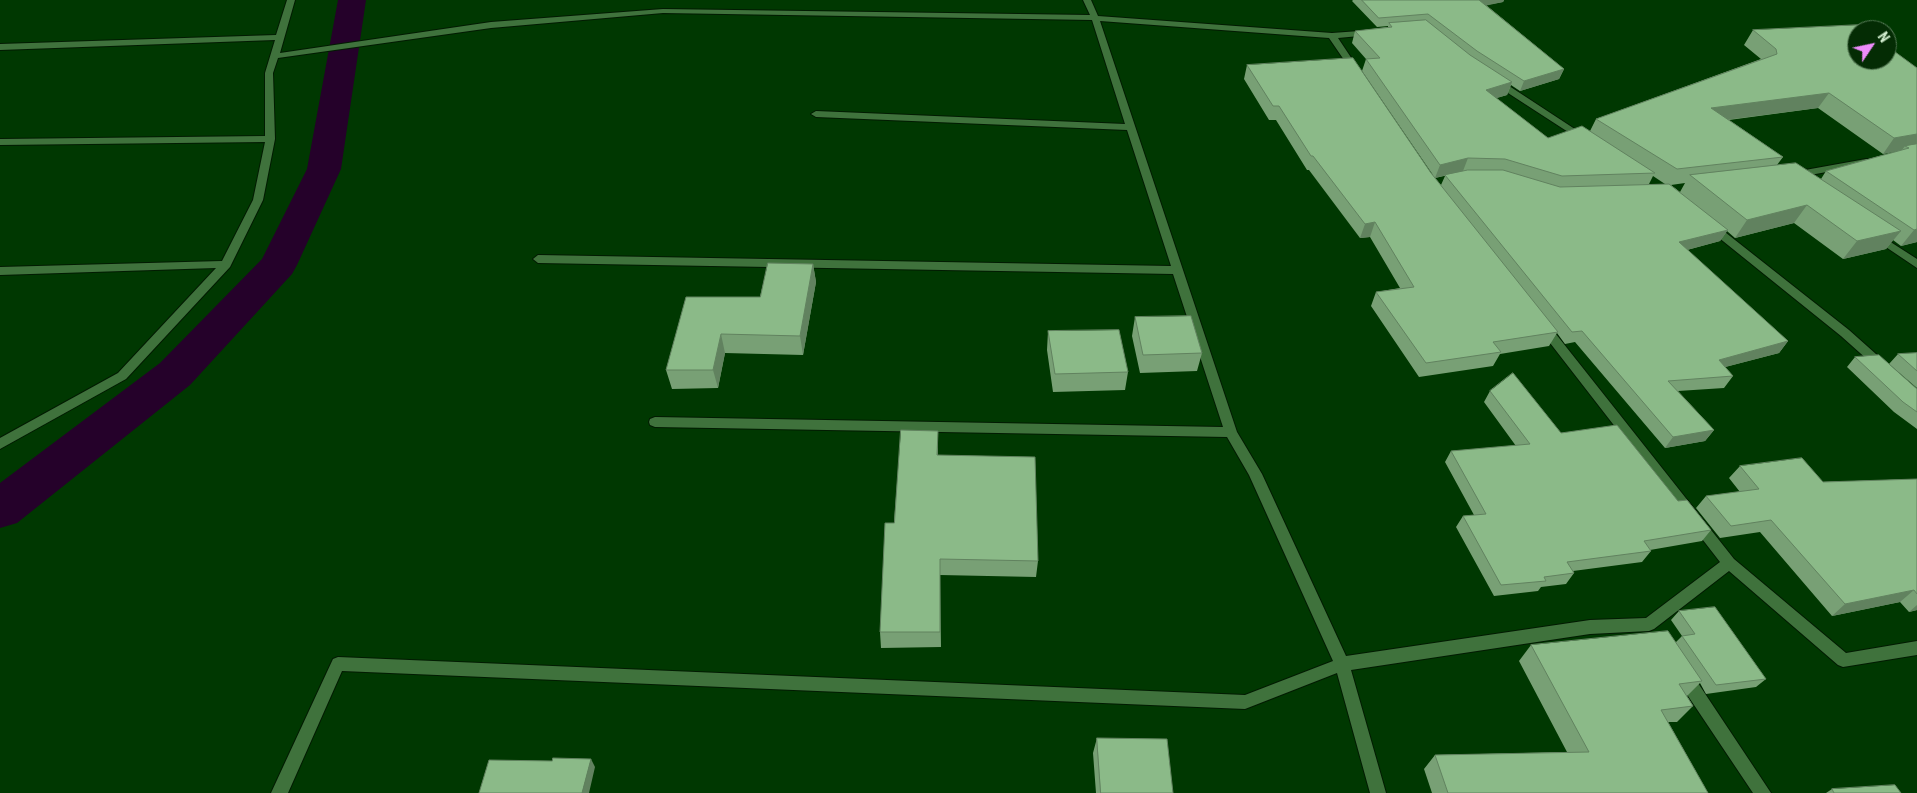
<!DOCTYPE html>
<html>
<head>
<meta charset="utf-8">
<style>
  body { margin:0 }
  #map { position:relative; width:1917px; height:793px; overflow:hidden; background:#003801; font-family:"Roboto Condensed",sans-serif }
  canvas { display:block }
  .north { position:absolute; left:1847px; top:20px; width:50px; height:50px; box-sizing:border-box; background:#042c04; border:1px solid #577a56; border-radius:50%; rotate:56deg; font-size:14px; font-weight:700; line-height:20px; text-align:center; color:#d4efd1 }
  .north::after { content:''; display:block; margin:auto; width:18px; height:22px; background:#ed8cfa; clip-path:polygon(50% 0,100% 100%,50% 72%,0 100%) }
</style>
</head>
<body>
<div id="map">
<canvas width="1917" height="793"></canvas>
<div class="north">N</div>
</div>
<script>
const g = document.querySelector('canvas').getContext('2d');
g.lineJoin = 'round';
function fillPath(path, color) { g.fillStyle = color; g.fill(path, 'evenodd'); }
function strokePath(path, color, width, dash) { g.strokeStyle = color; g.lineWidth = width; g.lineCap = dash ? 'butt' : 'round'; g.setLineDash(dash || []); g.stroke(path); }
const canal = new Path2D(`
  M338 0H366L341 169 297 265 292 274 190 385 17 523 0 528V483L160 363 262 259 307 169Z`);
const street = new Path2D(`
  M287 0H295L280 53 491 22 663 9 1090 15 1083 0H1091L1098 16 1332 33 1373 30 1374 32 1370 35 1338 38 1360 71 1356 74 1353 73 1329 38 1100 21 1237 432 1262 474 1346 656 1590 620 1646 618 1720 562 1540 330 1538 327 1540 324H1548L1734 559 1846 653 1917 641V655L1843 667 1838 665 1729 571 1654 629 1649 631 1590 634 1351 670 1386 793H1370L1337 673 1245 709 342 671 288 793H271L333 659 338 657 1245 695 1333 661 1249 475 1227 437 655 427 650 425 649 422 650 419 655 417 1223 427 1173 274 538 263 533 259 538 255 1171 266 1127 130 816 117 811 114 816 111 1125 124 1092 20 663 13 491 28 278 58 273 73 275 139 263 200 230 267 126 379 0 449V438L118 373 216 268 0 275V267L222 261 253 200 265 142 0 145V139L265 136V73L275 40 0 50V44L276 35Z
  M1494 77 1497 78 1590 139 1588 141H1582L1491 82V78Z
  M1866 159 1870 160V164L1794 178 1789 175 1794 172Z
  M1712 224 1716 225 1849 330 1886 363 1888 366 1886 369H1878L1841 336 1708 229 1707 227Z
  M1875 232 1917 259V268L1871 237 1870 235Z
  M1684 669 1690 671 1771 793H1753L1678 681 1676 676 1678 671Z`);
const wall = new Path2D(`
  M1353 0H1504L1503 2 1486 5 1564 69 1559 79 1520 91 1511 85 1507 95 1496 98 1548 138 1590 131 1596 119 1761 59 1744 45 1753 30 1917 68V242L1901 246 1893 240 1886 249 1843 259 1794 223 1735 238 1727 231 1720 241 1687 250 1788 341 1779 353 1725 367 1733 376 1724 388 1678 391 1714 430 1705 441 1665 448 1575 342 1565 344 1557 333 1549 346 1500 354 1493 366 1419 377 1371 306 1376 292 1400 288 1370 237 1360 238 1309 170H1307L1276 120H1269L1244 79 1247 65 1433 175 1362 71 1366 59 1352 43 1355 31 1388 27V26L1377 27 1352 1ZM1818 108 1883 154 1897 151 1826 171 1821 179 1777 165 1783 157 1729 120ZM1444 176H1445L1441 185 1435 178ZM1653 176 1665 184H1649ZM1685 183 1680 192 1671 185Z
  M813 264 816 282 803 355 725 353 718 388 672 389 666 370 760 297Z
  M1135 317 1202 353 1197 371 1140 373 1132 336Z
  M1048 331 1128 372 1125 390 1053 392 1047 350Z
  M1917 353V388L1889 364 1898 354Z
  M1855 357 1917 389V429L1894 412 1847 367Z
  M1490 391 1678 501 1711 530 1702 541 1650 550 1651 551 1642 562 1573 571 1574 573 1566 584 1541 587 1538 591 1494 596 1456 527 1463 516 1474 515 1445 462 1451 451 1516 446 1484 402Z
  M938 447V455L1038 561 1036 577 940 575 941 647 881 648 880 632 894 523Z
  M1740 466 1823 482 1917 479V610L1909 612 1900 602 1832 616 1760 532 1720 538 1696 508 1706 496 1740 492 1729 478Z
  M1679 611 1766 679 1756 687 1706 694 1700 683 1687 696 1693 706 1677 722H1668L1708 793H1432L1424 769 1435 755 1567 752 1519 661 1531 645 1676 642 1682 636 1671 620Z
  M1097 738 1173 793H1096L1093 753Z
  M1832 789 1901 793H1826Z`);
const shadedWall = new Path2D(`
  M1478 0H1504L1503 2 1475 8Z
  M1564 69 1559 79 1520 91 1524 81Z
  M1512 82 1507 95 1481 103 1486 90Z
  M1829 93 1818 108 1702 123 1711 108Z
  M1917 134V148H1909L1905 146 1902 150 1883 154 1894 138Z
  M1468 158 1463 171 1435 178 1440 165Z
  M1807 205 1794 223 1735 238 1747 220Z
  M1375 222 1370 237 1360 238 1365 224Z
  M1917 229V242L1901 246 1914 230Z
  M1728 230 1720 241 1672 254 1679 242Z
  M1901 231 1886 249 1843 259 1857 241Z
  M813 264 816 282 803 355 800 336Z
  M721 334 725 353 718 388 713 370Z
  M1788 341 1779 353 1710 371 1719 360Z
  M1714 430 1705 441 1665 448 1673 437Z
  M938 431V447L937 472V455Z
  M1914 590 1900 602 1832 616 1845 604Z
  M1917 605V610L1909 612Z
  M591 759 595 767 589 793H582Z`);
const building = new Path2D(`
  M1362 0H1479L1564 69 1524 81 1477 51 1428 14 1379 18Z
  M1426 20 1470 55 1512 82 1486 90 1548 138 1582 126 1655 173 1562 176 1505 159 1468 158 1440 165 1366 59 1380 58 1355 31 1392 27 1389 23Z
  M1858 25 1864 30H1857V60H1887V46L1917 68V134L1894 138 1829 93 1711 108 1783 157 1677 169 1596 119 1777 54 1776 49 1753 30Z
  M1353 58 1431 173 1558 332 1493 342 1501 352 1426 363 1376 292 1414 287 1375 222 1365 224 1313 156H1311L1279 106H1273L1247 65Z
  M1917 144V229L1914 230 1826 171 1909 148 1905 146Z
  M1796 163 1901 231 1857 241 1807 205 1747 220 1690 175Z
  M1468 170H1503L1560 187 1669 184 1728 230 1679 242 1788 341 1719 360 1733 376 1668 381 1714 430 1673 437 1582 331 1572 332 1445 175Z
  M768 263 813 264 800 336 721 334 713 370H666L686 297H760Z
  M1191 316 1202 353 1143 355 1135 317Z
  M1119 330 1128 372 1055 374 1048 331Z
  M1917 353V371L1898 354Z
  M1879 355 1917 389V412L1903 402 1855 357Z
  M1513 373 1561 433 1617 425 1678 501 1687 500 1711 530 1644 541 1651 551 1567 562 1574 573 1544 577 1546 581 1501 585 1463 516 1486 514 1451 451 1530 444 1490 391Z
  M901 430 938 431 937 455 1035 457 1038 561 940 559V632H880L885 523H894Z
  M1802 458 1823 482 1917 479V594L1914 590 1845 604 1771 520 1731 526 1706 496 1759 489 1740 466Z
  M1715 607 1766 679 1716 685 1682 636 1695 634 1679 611Z
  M1668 631 1702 681 1679 684 1693 706 1661 710 1708 793H1448L1435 755 1589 752 1531 645Z
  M1097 738 1167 739 1173 793H1101Z
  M553 758 591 759 582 793H479L489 760 552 761Z
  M1895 785 1901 793H1834L1832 789Z`);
fillPath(canal, '#25012a');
strokePath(street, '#021b02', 2);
fillPath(street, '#3f723c');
fillPath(wall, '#78a075');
fillPath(shadedWall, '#61825f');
fillPath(building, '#8bba88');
strokePath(building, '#61825f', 1);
</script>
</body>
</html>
